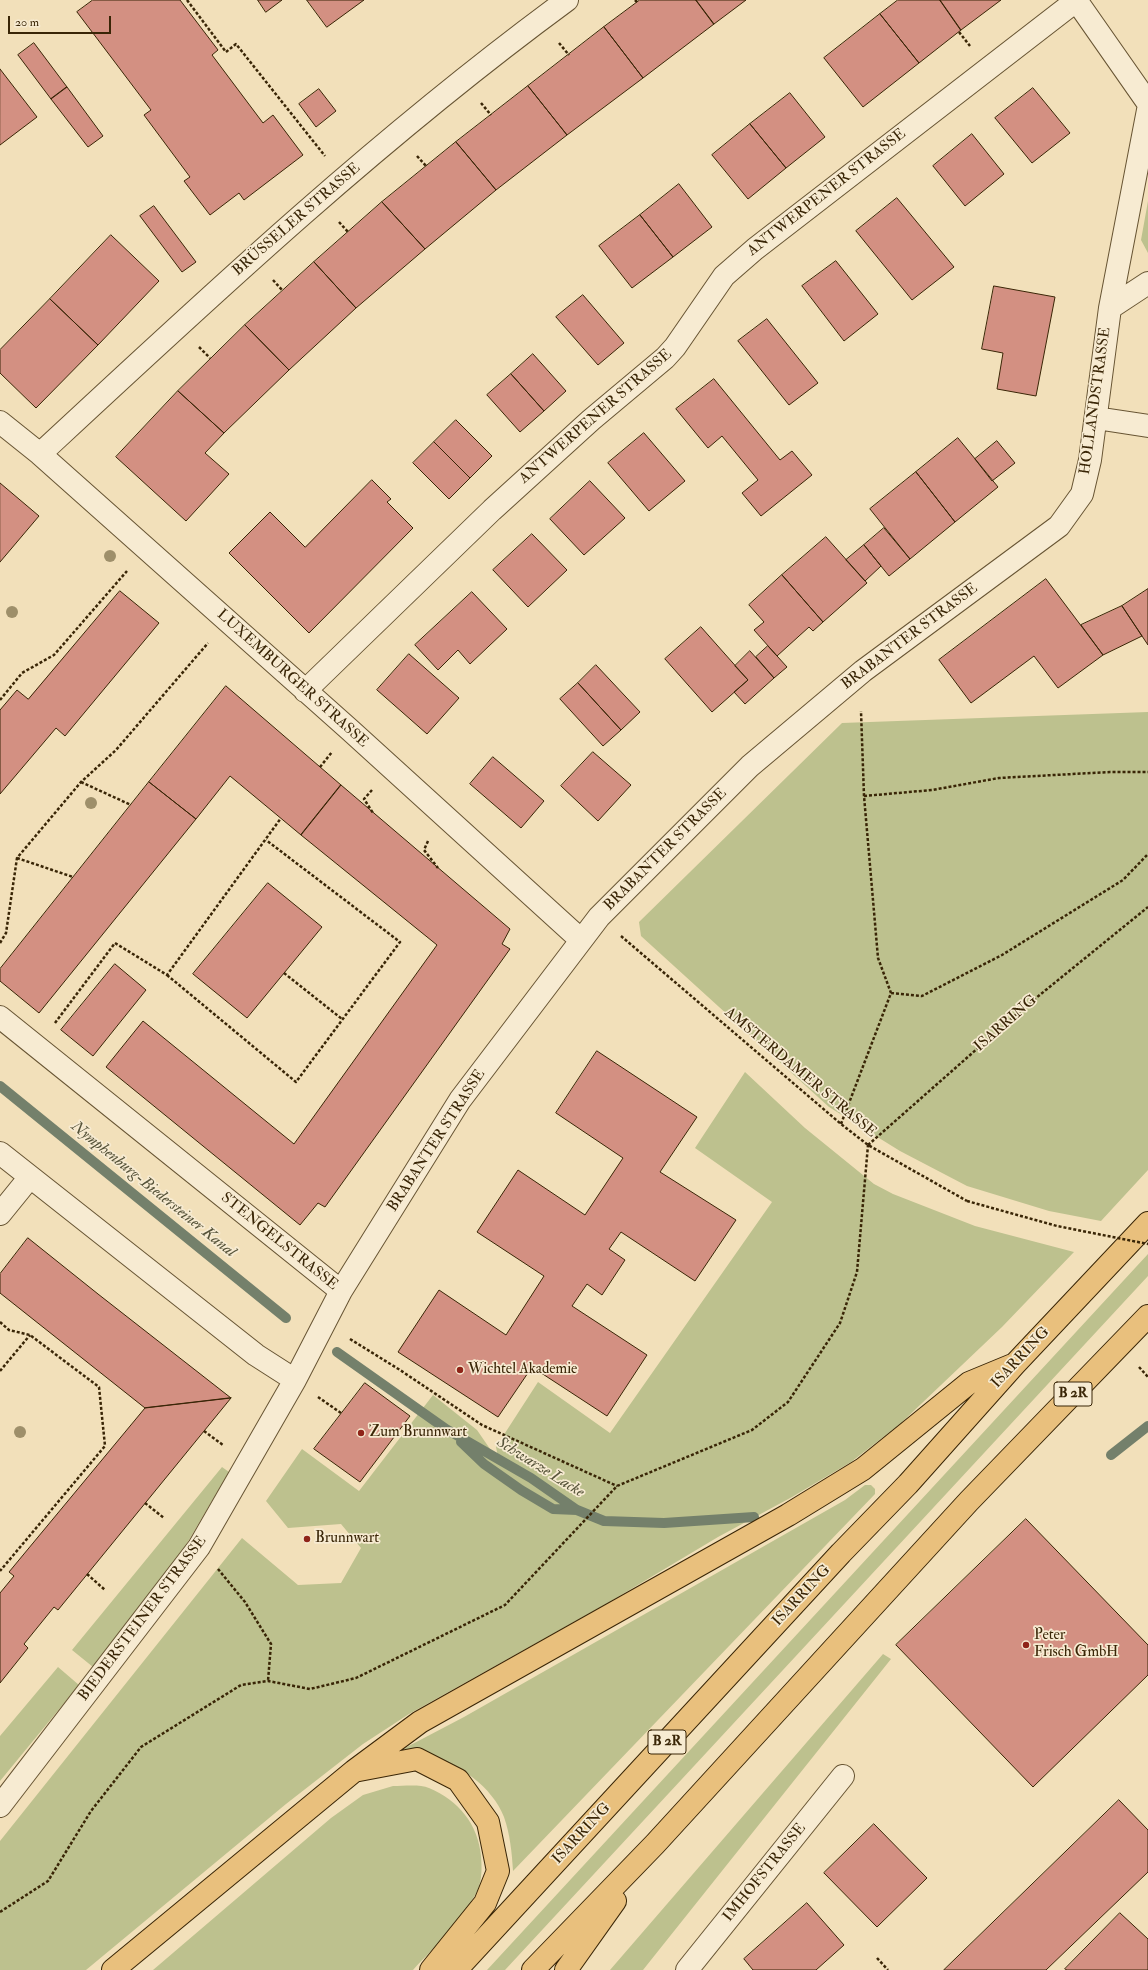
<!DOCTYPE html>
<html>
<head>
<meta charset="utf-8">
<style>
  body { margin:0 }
  #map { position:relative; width:1148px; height:1970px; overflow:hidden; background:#f2e0ba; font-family:"IM FELL Double Pica",serif }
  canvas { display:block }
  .scale { position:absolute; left:8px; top:16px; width:103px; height:18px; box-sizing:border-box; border:2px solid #392506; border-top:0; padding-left:5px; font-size:12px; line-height:14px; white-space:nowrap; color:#392506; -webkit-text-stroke:3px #f7ebd2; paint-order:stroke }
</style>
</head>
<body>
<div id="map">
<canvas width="1148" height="1970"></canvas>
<div class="scale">20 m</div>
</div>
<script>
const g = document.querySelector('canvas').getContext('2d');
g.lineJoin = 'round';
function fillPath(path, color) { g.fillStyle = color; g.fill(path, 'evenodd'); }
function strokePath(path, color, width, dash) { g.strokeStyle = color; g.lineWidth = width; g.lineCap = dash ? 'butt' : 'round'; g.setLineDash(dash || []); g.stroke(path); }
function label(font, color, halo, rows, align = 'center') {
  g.font = font + ' "IM FELL Double Pica",serif'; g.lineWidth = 3.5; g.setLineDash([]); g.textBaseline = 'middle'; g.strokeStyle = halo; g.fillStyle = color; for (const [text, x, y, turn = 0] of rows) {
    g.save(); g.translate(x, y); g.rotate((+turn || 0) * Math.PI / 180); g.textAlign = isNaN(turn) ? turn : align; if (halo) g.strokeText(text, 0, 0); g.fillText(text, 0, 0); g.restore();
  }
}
const green = new Path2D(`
  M1148 201V253L1141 240Z
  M1148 712V1170L1101 1221 1049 1211 967 1186 900 1151 829 1107 641 936 639 922 842 723Z
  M745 1072 805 1128 874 1184 893 1194 975 1226 1074 1252 1002 1327 900 1424 851 1462 792 1497 718 1537 606 1604 409 1714 363 1744 286 1804 86 1970H0V1841L242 1538 298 1585 341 1583 361 1548 341 1524 288 1528 266 1501 302 1449 359 1491 433 1395 477 1430 499 1462 496 1447 538 1382 610 1433 772 1202 695 1148Z
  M1148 1254V1276L505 1970H487Z
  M222 1467 229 1472 186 1545 93 1667 72 1650Z
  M865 1485H871L875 1489V1494L513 1871C512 1853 510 1834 504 1817 492 1786 459 1765 430 1754 422 1751 412 1751 403 1749L464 1717 845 1500Z
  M883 1654 891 1659 643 1970H610Z
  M58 1667 79 1685 0 1781V1736Z
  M393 1786C404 1786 420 1784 429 1788 459 1801 478 1824 481 1856 482 1867 482 1880 478 1889 464 1920 436 1945 413 1970H153L331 1818 363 1795Z`);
const stream = new Path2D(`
  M0 1086 286 1318
  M337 1352 446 1429 531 1478 577 1510 604 1521 664 1523 754 1517
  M461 1442 484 1464 521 1490 553 1509 577 1510
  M1111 1455 1148 1426`);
const building = new Path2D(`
  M93 0H180L218 50 212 55 263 123 273 115 303 155 244 200 239 193 210 215 184 181 190 177 144 115 151 110 77 12Z
  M258 0H282L266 12Z
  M307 0H364L327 27Z
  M640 0H696L714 24 643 78 604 27Z
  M696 0H746L714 24Z
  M898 0H940L961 30 919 63 880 14Z
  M940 0H1001L961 30Z
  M880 14 919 63 863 107 824 58Z
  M604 27 643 78 567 135 528 86Z
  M34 43 67 87 51 99 18 55Z
  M0 69 37 117 0 145Z
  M528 86 567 135 496 190 456 142Z
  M67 87 103 136 88 147 51 99Z
  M1033 88 1070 133 1032 163 995 118Z
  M319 89 336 111 316 127 299 104Z
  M790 93 825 137 786 168 750 124Z
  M750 124 786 168 748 199 712 155Z
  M972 134 1004 174 965 206 933 166Z
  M456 142 496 190 425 249 382 202Z
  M679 184 712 227 673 257 640 215Z
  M897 198 954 267 912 300 856 231Z
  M382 202 425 249 356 308 314 262Z
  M154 206 196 262 182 272 140 216Z
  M640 215 673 257 632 288 599 246Z
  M111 235 159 281 98 345 50 299Z
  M836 261 878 314 844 341 802 286Z
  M314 262 356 308 289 370 245 325Z
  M994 286 1055 297 1036 396 997 389 1003 353 982 349Z
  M583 295 624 343 598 365 556 317Z
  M50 299 98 345 36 408 0 373V350Z
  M767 319 818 383 789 405 738 341Z
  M245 325 289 370 224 433 178 391Z
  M533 354 566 391 544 411 511 374Z
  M511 374 544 411 520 432 487 395Z
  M714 379 780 460 792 451 812 475 761 516 742 493 758 480 722 436 708 448 676 409Z
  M178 391 224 433 205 453 229 474 186 521 116 457Z
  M456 420 492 456 470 478 434 442Z
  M644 433 685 481 649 511 608 463Z
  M958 438 998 487 955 522 916 472Z
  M997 441 1015 463 992 481 975 459Z
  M434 442 470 478 449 499 413 463Z
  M916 472 955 522 910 559 870 509Z
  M372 480 391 499 387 502 413 528 309 633 229 553 270 512 305 547Z
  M590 481 625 518 584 555 550 519Z
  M0 483 39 516 0 562Z
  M884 528 910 559 889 576 864 545Z
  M532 534 567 570 528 607 493 570Z
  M826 537 867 583 823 622 782 575Z
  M864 545 881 566 865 581 846 560Z
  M782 575 823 622 813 631 809 627 777 656 754 630 764 622 749 605Z
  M1046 579 1103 655 1058 688 1034 656 971 703 939 660Z
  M1148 589V645L1122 606Z
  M120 591 159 623 65 736 56 728 0 794V710L17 690 28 699Z
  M472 592 507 629 470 664 458 650 438 670 415 645Z
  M1122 606 1142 636 1103 655 1081 625Z
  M701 627 748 680 712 712 665 659Z
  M768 646 787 667 774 678 756 657Z
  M750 651 774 678 745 704 734 692 748 680 735 666Z
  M409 654 459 698 427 734 377 690Z
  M596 665 640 712 621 730 578 683Z
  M578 683 621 730 603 746 560 699Z
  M226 686 341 785 301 835 230 776 196 819 149 782Z
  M593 752 631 785 598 821 561 786Z
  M493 757 544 801 521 828 470 784Z
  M149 782 196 819 39 1013 0 981V969Z
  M341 785 510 929 502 944 510 949 325 1207 318 1203 300 1225 106 1067 143 1021 294 1144 437 945 301 835Z
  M268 883 322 927 247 1018 193 974Z
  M115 964 146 990 93 1056 61 1030Z
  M597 1051 697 1117 660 1172 736 1220 695 1281 621 1232 609 1249 625 1260 602 1295 587 1284 572 1306 647 1355 607 1416 532 1367 498 1417 398 1352 439 1290 506 1335 544 1276 477 1232 518 1170 585 1215 623 1158 556 1113Z
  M28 1238 98 1294 231 1398 145 1408 0 1293V1274Z
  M365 1383 410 1416 360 1482 314 1449Z
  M231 1398 58 1610 54 1607 24 1644 28 1648 0 1683V1593L14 1576 9 1572 145 1408Z
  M1026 1519 1148 1645V1675L1033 1787 896 1645Z
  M1119 1800 1148 1830V1872L1046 1970H944Z
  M874 1824 927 1878 877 1927 824 1873Z
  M807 1903 844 1945 816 1970H753L744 1959Z
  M1120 1913 1148 1939V1970H1067L1065 1969Z`);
const path = new Path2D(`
  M187 0 226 52 236 44 325 156
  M635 0 637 2
  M959 32 970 46
  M559 43 569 55
  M481 103 491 115
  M417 156 426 166
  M339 222 348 232
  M273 280 282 290
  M199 347 210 358
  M0 700 22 673 54 655 127 571
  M320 767 332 752
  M81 782 131 805
  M372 790 364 799 373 813
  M864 796 932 790 999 778 1110 772H1148
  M428 841 424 850 438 868
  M17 858 73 877
  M621 936 841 1124 868 1145 967 1201
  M0 943 6 933 17 858 81 782 116 750 208 643
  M284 973 342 1019
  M167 975 296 1082 400 942 266 840
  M891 993 922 996 1002 955 1123 880 1148 854
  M55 1023 115 943 167 975 281 818
  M841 1124 891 993 878 958 864 796 861 711
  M868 1145 1020 1011 1148 907
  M0 1322 9 1330 30 1335 99 1387 105 1446 0 1571
  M350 1339 400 1370 482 1425 617 1486
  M1139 1367 1148 1377
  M0 1371 30 1335
  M318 1397 341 1413
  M204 1431 223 1445
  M145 1503 164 1518
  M218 1569 245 1602 271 1644 268 1681
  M87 1574 105 1590
  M0 1912 48 1881 91 1811 141 1747 241 1685 268 1681 310 1689 356 1678 505 1605 617 1486 752 1430 788 1402 840 1323 857 1272 868 1145
  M877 1958 888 1970`);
const minor = new Path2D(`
  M1076 0 1148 103
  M1110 308 1148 283
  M1096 418 1148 426
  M0 422 40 454 350 730 581 940
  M40 454C210 296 379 138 567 0
  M305 691 492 510 591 420 665 358 675 347 724 276 755 249 1077 0
  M0 1017 341 1291
  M0 1153 256 1355 295 1380 341 1291 460 1100 599 917 750 766 863 671 1059 526 1082 494 1090 460 1110 308 1148 110
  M0 1214 30 1177
  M0 1806 199 1547 295 1380
  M687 1970 843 1776`);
const highway = new Path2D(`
  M359 1770 417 1759 458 1780 488 1822 498 1871 485 1903 431 1970
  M113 1970 354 1771 420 1722 788 1515 863 1469 969 1383 1015 1364
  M456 1970 841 1553 908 1484 1015 1364 1148 1223
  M533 1970 655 1844 969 1501 1148 1316
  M566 1970 615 1901`);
const pathBridge = new Path2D(`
  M967 1201 1057 1226 1148 1244`);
const trees = [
  [110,556],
  [12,612],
  [91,803],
  [20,1432]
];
const markers = [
  [460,1370,4,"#8f2418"],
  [361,1433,4,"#8f2418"],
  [307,1539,4,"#8f2418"],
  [1026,1645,4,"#8f2418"]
];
const shields = [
  [1073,1394,38],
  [667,1742,38]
];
const shieldNames = [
  ["B 2R",1073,1394],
  ["B 2R",667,1742]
];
const streetNames = [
  ["ANTWERPENER STRASSE",827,193,-38],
  ["BRÜSSELER STRASSE",297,220,-41],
  ["HOLLANDSTRASSE",1096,401,-82],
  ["ANTWERPENER STRASSE",596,417,-41],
  ["BRABANTER STRASSE",910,637,-37],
  ["LUXEMBURGER STRASSE",292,679,42],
  ["BRABANTER STRASSE",666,850,-45],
  ["ISARRING",1006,1024,-41],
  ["AMSTERDAMER STRASSE",800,1073,40],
  ["BRABANTER STRASSE",437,1141,-57],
  ["STENGELSTRASSE",279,1242,39],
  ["ISARRING",1021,1358,-47],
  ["ISARRING",802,1596,-47],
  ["BIEDERSTEINER STRASSE",143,1619,-53],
  ["ISARRING",582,1834,-47],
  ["IMHOFSTRASSE",765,1873,-51]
];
const poiNames = [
  ["Wichtel Akademie",468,1370],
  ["Zum Brunnwart",369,1433],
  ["Brunnwart",315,1539],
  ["Peter",1034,1636],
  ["Frisch GmbH",1034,1653]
];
const waterNames = [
  ["Nymphenburg-Biedersteiner Kanal",153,1190,39],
  ["Schwarze Lacke",540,1468,32]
];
fillPath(green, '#bdc18e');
strokePath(stream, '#74806b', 10);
fillPath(building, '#d39082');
strokePath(building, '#392506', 1);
strokePath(minor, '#675433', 24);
strokePath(highway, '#392506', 24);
strokePath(path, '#392506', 2.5, [3, 2]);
strokePath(minor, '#f7ebd2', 22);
strokePath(highway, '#e9c07d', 22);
strokePath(pathBridge, '#392506', 2.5, [3, 2]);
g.fillStyle = '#9e8f6a';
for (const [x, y] of trees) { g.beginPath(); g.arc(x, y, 6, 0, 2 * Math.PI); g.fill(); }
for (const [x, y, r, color] of markers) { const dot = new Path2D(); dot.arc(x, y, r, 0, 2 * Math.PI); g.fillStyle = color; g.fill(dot); strokePath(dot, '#f7ebd2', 1.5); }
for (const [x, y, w] of shields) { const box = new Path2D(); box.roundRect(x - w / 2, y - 12, w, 24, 3); g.fillStyle = '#f7ebd2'; g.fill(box); strokePath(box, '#392506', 1); }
label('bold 14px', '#392506', null, shieldNames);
label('15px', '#392506', '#f7ebd2', streetNames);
label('15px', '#392506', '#f7ebd2', poiNames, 'left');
label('italic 16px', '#565339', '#f7ebd2', waterNames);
</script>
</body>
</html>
